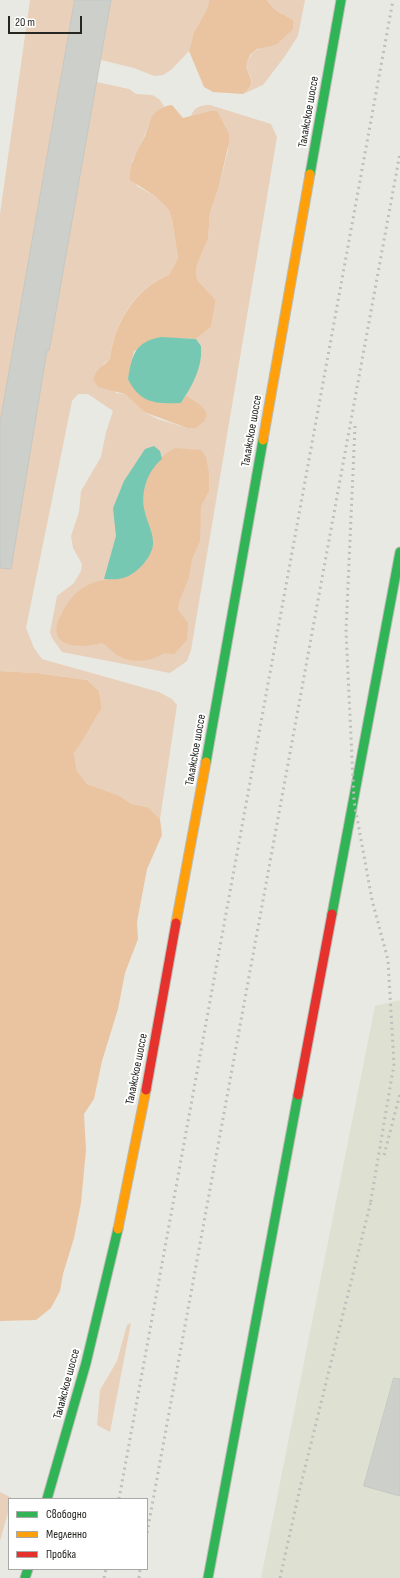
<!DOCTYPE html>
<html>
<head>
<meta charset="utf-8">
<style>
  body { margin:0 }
  #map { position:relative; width:400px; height:1578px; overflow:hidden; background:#e8e9e2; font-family:"Sofia Sans Condensed",sans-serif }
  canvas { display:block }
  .legend { position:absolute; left:8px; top:1498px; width:140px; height:72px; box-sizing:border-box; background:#fff; border:1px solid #a8a8a6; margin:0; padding:5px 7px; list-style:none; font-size:12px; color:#252621 }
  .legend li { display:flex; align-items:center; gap:8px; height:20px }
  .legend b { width:20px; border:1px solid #a8a8a6 }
  .scale { position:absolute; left:8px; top:16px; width:74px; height:18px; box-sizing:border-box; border:2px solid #252621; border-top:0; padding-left:5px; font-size:12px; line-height:14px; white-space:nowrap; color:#252621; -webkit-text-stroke:3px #fff; paint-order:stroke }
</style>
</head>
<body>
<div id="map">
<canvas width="400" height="1578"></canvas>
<ul class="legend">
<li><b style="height:5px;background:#30b455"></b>Свободно</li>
<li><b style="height:5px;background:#ff9f0a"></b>Медленно</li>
<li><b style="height:5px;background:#e5322d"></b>Пробка</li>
</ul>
<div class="scale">20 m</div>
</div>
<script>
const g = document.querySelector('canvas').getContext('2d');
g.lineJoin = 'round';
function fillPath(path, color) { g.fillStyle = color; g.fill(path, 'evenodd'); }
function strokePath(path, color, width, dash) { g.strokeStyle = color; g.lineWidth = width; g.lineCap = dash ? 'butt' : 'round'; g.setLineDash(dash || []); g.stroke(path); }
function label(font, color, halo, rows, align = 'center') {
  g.font = font + ' "Sofia Sans Condensed",sans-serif'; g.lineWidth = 4; g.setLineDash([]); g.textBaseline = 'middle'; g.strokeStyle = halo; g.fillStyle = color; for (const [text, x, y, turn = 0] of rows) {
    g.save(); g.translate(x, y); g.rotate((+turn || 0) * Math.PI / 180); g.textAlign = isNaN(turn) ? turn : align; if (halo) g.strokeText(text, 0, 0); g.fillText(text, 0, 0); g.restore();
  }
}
const built = new Path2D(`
  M400 1000V1578H261L375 1006Z`);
const green = new Path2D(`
  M30 0H209L207 9 194 32 189 51 171 70 163 75 154 76 134 68 101 60 97 82 129 89 136 94 152 95 159 99 164 106 151 118 141 145 132 161 137 186 155 196 169 210 172 220 178 258 169 275C134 288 114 324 110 359L103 364 116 393 125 394 144 412 158 419 187 428H196L204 422 195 401 186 395C193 379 203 365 201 346L196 339 211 327 216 300 198 281 196 274 197 265 208 239 210 213 219 186 228 150 209 111 191 116C194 107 201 105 210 105L271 124 277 137 191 650 187 661 170 673 62 652 52 638 50 632 57 596 74 583 81 571 82 564 73 548 71 536 79 512 81 491 101 457 106 432 113 411 88 394H78L72 401 26 628 34 648 42 659 159 692 172 699 177 705 160 819 148 807 132 804 118 795 87 784 77 771 74 753C85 739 92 723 102 708L99 691 87 680 37 673 0 671V214Z
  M267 0H305L298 36 285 56 263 85 243 94C258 82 250 79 246 65 252 49 260 47 276 45L293 20C280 11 277 13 267 0Z
  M131 1323 110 1432 97 1425 100 1390 117 1361 127 1325Z
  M0 1492 12 1498 9 1499V1509L0 1541Z`);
const forest = new Path2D(`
  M209 0H267C277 14 280 11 293 20V29L276 45 257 49 250 55 246 65C249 79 258 82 243 94L213 92 204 87 189 51 194 32 207 9Z
  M172 105 183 118 209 111H217L229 134V142L219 186 210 213 208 239 197 265 196 274 198 281 216 300 211 327 196 339 179 338 134 351 128 379 181 403 186 395C195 401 202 405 207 414L204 422 196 428H187L144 412 125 394 98 387 93 379 97 371 110 359C114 324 135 288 169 275L178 258 172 220 169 210 155 196 130 180C129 162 138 151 145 136 147 130 149 124 151 118 156 110 163 106 172 105Z
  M175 448 201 450 206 457 209 473V491L201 506 200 541 192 559 189 577 179 602 178 610 188 623 187 640 174 654 164 653C151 662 131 664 117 655 111 651 109 647 102 643 76 650 42 646 63 611 69 600 76 591 88 585 107 576 138 579 149 556 157 538 148 529 145 512 139 487 152 459 175 448Z
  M0 671 37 673 87 680 99 691 102 708C92 723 85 739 74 753L77 771 87 784 118 795 132 804 148 807 160 819 162 835 147 869 137 922 138 939 125 973 118 1009 102 1061 94 1099 84 1114 86 1150 81 1203 74 1238 63 1274 60 1291 51 1308 36 1320 0 1321Z`);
const water = new Path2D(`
  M161 337 196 339 201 346C203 367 192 386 181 403 157 404 140 404 128 379 132 356 134 342 161 337Z
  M154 446 160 451 162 459C147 471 140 493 145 512 147 522 153 532 153 542 154 556 136 575 123 578 117 580 110 579 104 579L116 536 113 508 124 481 145 449Z`);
const building = new Path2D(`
  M75 0H111L49 351 47 350 11 569 0 568V423Z
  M394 1378 400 1379V1496L364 1486Z`);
const fast = new Path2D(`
  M310 174 341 0
  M206 762 263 440
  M332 914 400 552
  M47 1499 86 1363 118 1229
  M25 1578 28 1569
  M208 1578 298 1095`);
const slow = new Path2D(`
  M263 440 310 174
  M176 923 206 762
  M118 1229 146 1090`);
const jam = new Path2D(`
  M146 1090 176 923
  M298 1095 332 914`);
const rail = new Path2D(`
  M355 426 346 631 354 801 372 900 388 960 394 1064 370 1206
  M384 1155 400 1094
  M119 1499 393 0
  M147 1533 400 153
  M104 1578 106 1569
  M139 1578 140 1569
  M280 1578 300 1488 371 1201`);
const streetNames = [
  ["Талажское шоссе",309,112,-80],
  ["Талажское шоссе",252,431,-80],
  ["Талажское шоссе",196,750,-80],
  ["Талажское шоссе",137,1069,-79],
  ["Талажское шоссе",67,1384,-75]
];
fillPath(built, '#dee1d2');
fillPath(green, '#e9d0ba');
fillPath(forest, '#eac4a1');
fillPath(water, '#76c8b3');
fillPath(building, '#cdcfca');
strokePath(building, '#c5c7c3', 1);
strokePath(fast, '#bbbcb6', 11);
strokePath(slow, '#bbbcb6', 11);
strokePath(jam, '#bbbcb6', 11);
strokePath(fast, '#30b455', 9);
strokePath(slow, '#ff9f0a', 9);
strokePath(jam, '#e5322d', 9);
strokePath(rail, '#bebebd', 3, [2, 4]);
label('12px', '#252621', '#fff', streetNames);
</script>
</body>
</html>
